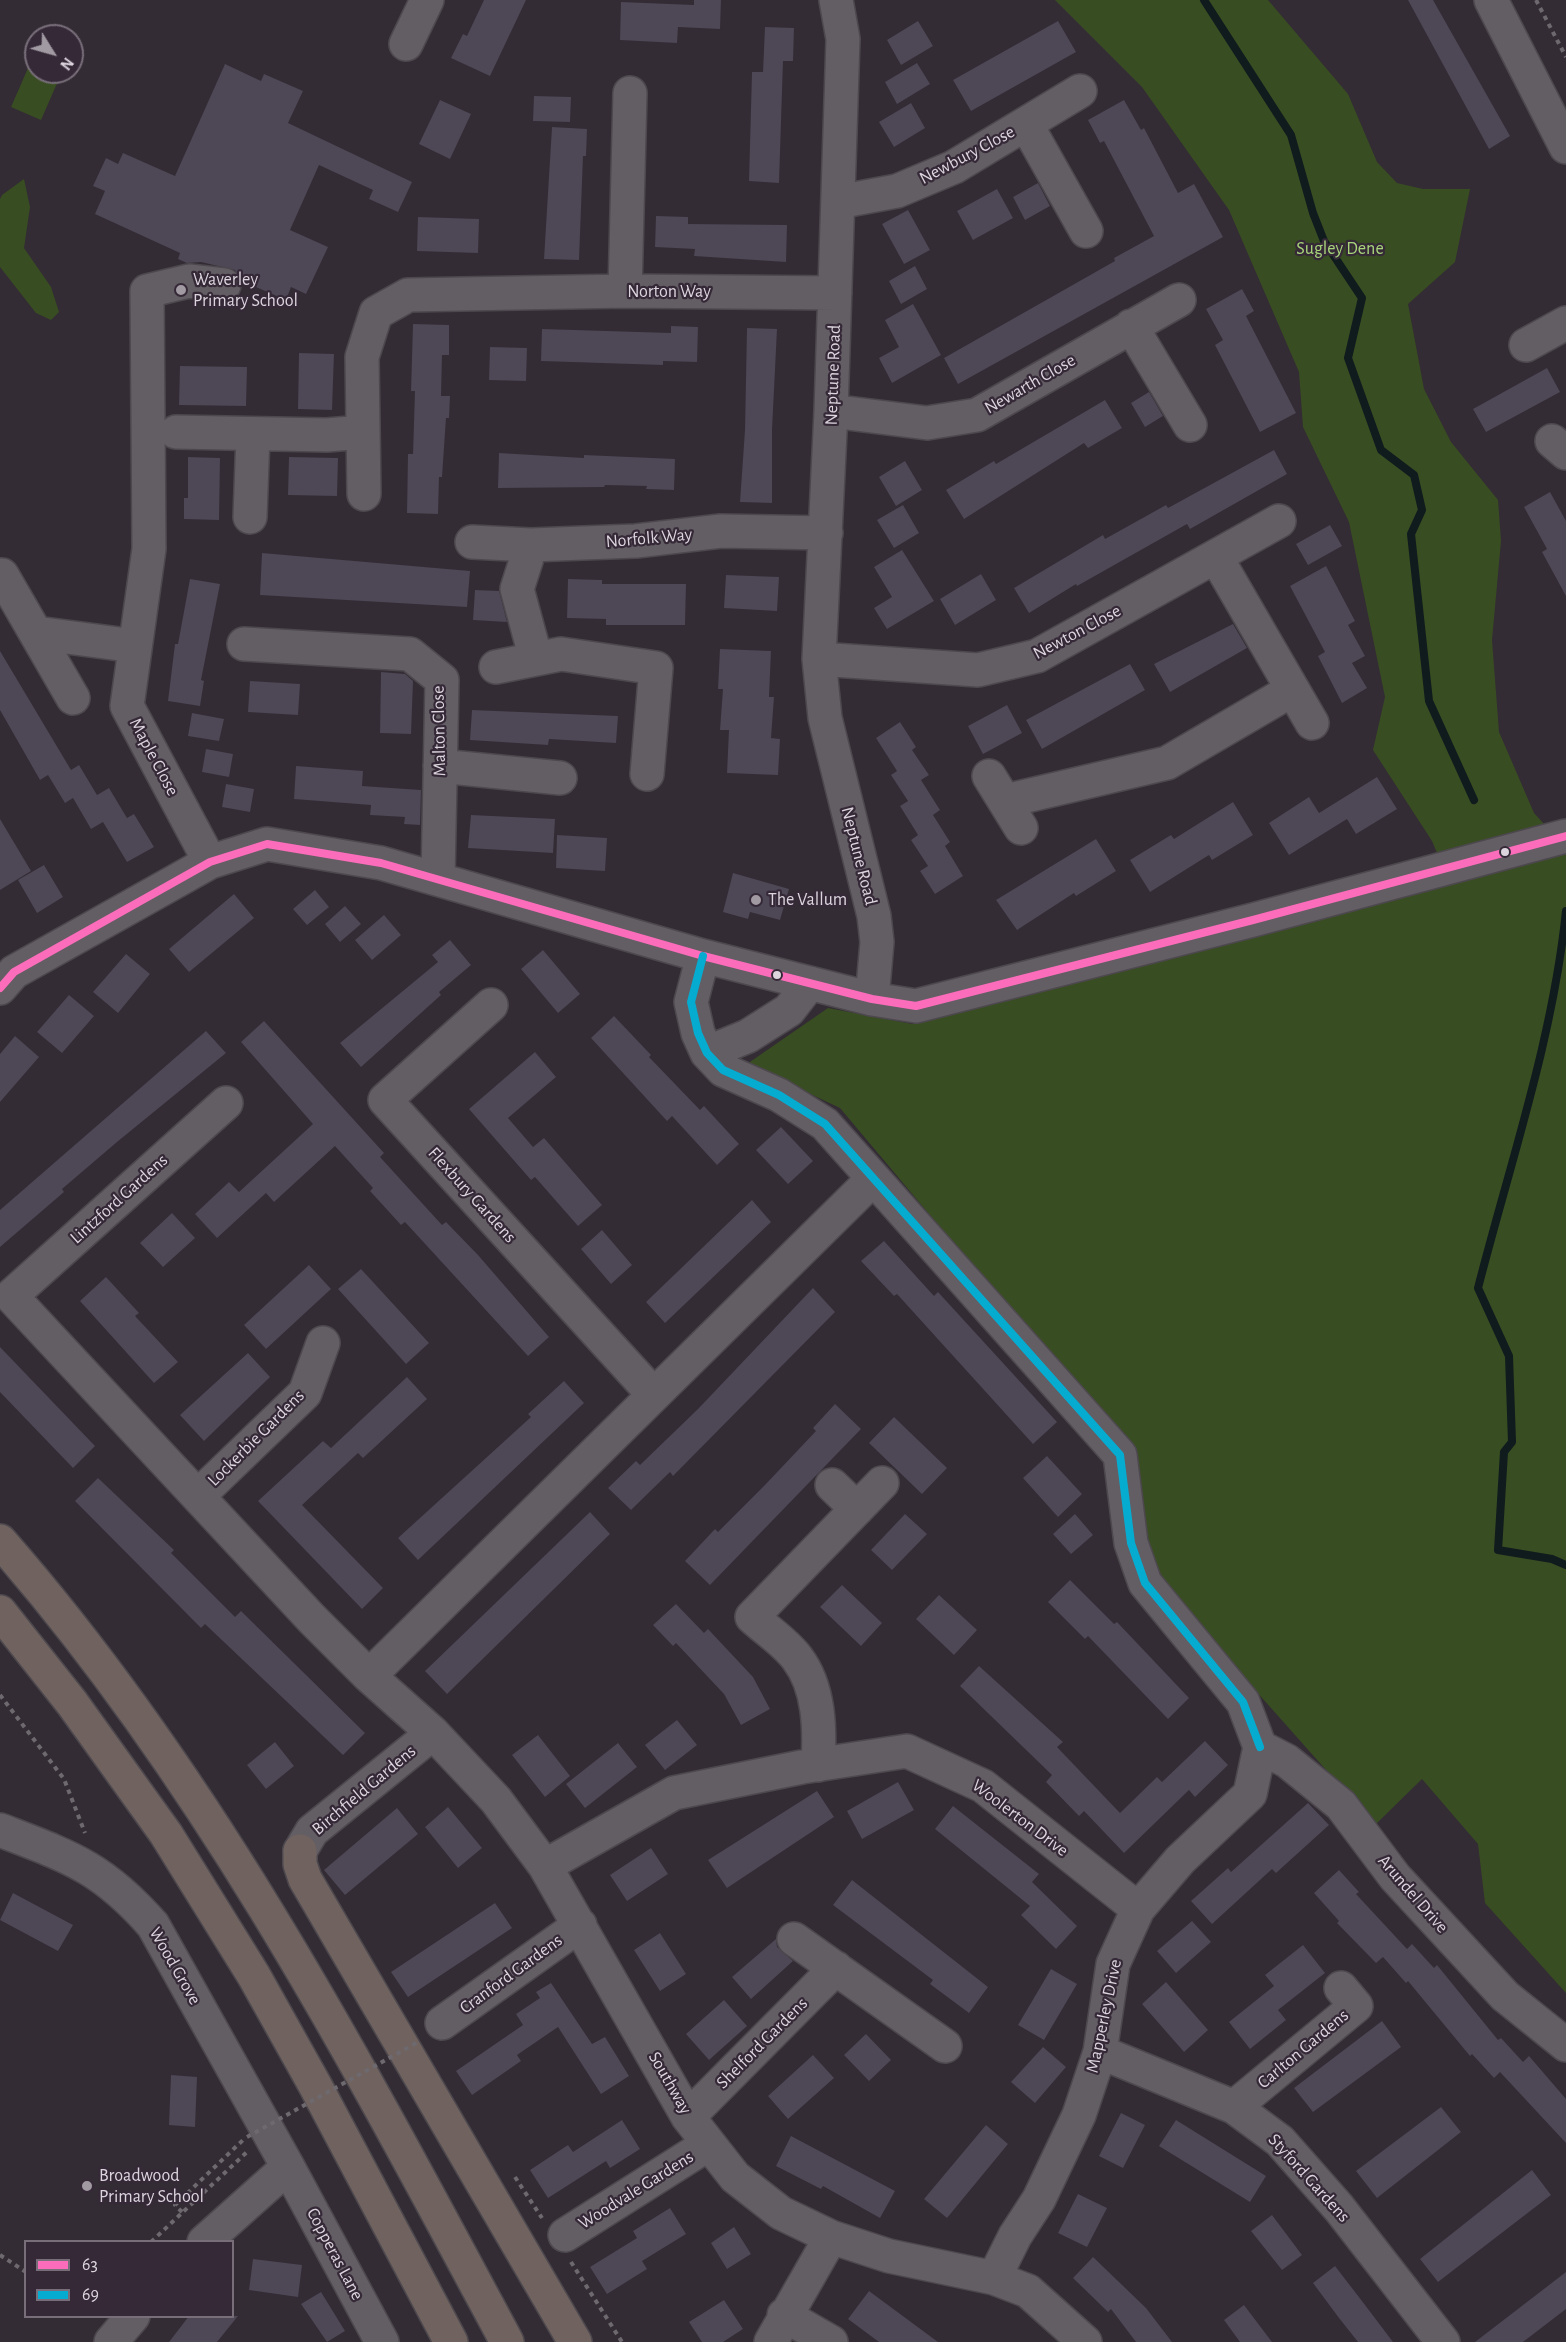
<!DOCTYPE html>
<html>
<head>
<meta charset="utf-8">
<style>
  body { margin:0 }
  #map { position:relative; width:1566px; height:2342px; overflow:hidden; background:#332c34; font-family:"Alegreya Sans",sans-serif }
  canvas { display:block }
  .legend { position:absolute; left:24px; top:2240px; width:210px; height:78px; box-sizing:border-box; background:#352938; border:2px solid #786e7a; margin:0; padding:8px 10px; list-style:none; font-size:18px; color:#dcd5de }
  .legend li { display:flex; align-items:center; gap:12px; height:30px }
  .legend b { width:30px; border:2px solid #786e7a }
  .north { position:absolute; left:24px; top:24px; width:60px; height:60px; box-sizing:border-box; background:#352938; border:2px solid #786e7a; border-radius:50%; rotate:127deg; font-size:16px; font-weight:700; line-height:24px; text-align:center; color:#dcd5de }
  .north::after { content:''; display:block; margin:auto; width:21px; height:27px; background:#a19aa2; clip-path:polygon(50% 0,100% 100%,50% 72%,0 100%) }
</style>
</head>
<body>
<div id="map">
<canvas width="1566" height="2342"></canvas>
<ul class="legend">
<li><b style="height:8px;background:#fb6dba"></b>63</li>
<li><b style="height:8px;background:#06acd0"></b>69</li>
</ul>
<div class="north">N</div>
</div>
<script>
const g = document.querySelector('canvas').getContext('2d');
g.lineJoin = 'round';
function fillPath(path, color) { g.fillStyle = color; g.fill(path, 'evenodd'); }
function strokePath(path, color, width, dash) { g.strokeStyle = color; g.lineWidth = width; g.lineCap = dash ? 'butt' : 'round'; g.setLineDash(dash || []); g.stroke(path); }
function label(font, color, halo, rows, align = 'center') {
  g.font = font + ' "Alegreya Sans",sans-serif'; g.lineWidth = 4.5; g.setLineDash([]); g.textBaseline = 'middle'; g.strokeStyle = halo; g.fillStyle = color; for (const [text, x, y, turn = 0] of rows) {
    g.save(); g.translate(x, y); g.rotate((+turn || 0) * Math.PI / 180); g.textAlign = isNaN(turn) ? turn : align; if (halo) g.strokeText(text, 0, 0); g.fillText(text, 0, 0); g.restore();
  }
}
const green = new Path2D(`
  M1055 0H1268L1348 94 1377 162 1397 183 1423 189H1470L1455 262 1408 304 1424 389 1451 442 1498 500 1501 541 1492 640 1499 732 1534 813 1566 848V1993L1485 1903 1478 1844 1422 1779 1375 1825 1151 1573 1129 1452 840 1108 747 1064 828 1008 912 1024 1448 879 1432 841 1373 750 1385 697 1349 522 1303 427 1299 372 1229 210 1142 87Z
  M36 50V72H62L41 120 11 107Z
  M24 179 30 207 24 248 51 287 59 312 51 320 36 313 0 267V199L2 195Z`);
const stream = new Path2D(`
  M1204 0 1291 135 1313 213 1324 241 1362 298 1348 358 1381 450 1414 475 1422 510 1411 534 1429 701 1474 800
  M1566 911C1553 1039 1510 1163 1478 1288L1509 1356 1512 1442 1504 1452 1498 1550 1552 1559 1566 1565`);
const building = new Path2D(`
  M484 0H526L490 76 451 58 463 34 467 36Z
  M694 0H721L720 29 678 27 677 43 620 40 621 2 694 5Z
  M1408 0H1433L1510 136 1489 149Z
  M918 21 933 46 901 65 887 40Z
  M1058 21 1076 52 971 111 953 80Z
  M765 27 794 28 793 61H783L779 183 749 181 752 72H763Z
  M917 63 930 84 897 104 885 82Z
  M225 64 261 81 264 74 303 91 288 123 412 182 398 212 369 199 373 190 319 165 290 230 328 247 306 294 291 287 286 300 242 281 235 270 201 262 187 263 178 259 180 253 95 214 105 191 93 186 106 158 118 164 123 153 175 176Z
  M534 96 571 97 570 122 533 121Z
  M440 100 471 114 450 159 419 144Z
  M1124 100 1141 130 1144 128 1178 193 1194 184 1223 237 958 384 944 358 1115 261 1114 258 1154 236 1104 141 1100 143 1088 120Z
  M911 103 925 128 894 147 879 122Z
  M552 127 587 129 586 156H583L579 260 544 259Z
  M1038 183 1050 206 1025 220 1013 197Z
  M997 189 1013 218 973 240 957 211Z
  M908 210 930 250 904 264 882 224Z
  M656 216 688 217V224L787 225 786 262 694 256 695 249 655 247Z
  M418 217 479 219 478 253 417 251Z
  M915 266 927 289 901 304 889 281Z
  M1242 289 1254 311 1246 316 1296 413 1260 432 1215 345 1223 340 1206 309Z
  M913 304 941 355 892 383 879 358 899 347 885 320Z
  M413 324 449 325V355H442L441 396H450L449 418H446L442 477H439L438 514 407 513 408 454H413L415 391H411Z
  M671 326 698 327 697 362 663 361V365L541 361 542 329 671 333Z
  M747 328 777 329 772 430V503L740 502 745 430Z
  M490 347 527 348 526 381 489 380Z
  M299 353 334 354 332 410 298 409Z
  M180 366 247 367 246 406 179 405Z
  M1547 368 1560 392 1486 432 1473 409Z
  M1149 392 1163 416 1145 427 1131 403Z
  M1105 400 1122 428 1088 448 1084 443 964 519 946 490 994 461 996 464Z
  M1274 450 1287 474 1190 529 1187 524 1077 586 1076 584 1029 613 1014 588 1103 535 1105 539 1166 505 1168 508Z
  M499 453 584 458V455L675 459 674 490 646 489 647 486 605 485 604 487 498 488Z
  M188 457 220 458 219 520 184 519V498H188Z
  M289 457 338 458 337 496 288 495Z
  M905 461 922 490 896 506 879 477Z
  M1550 492 1566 521V596L1542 552 1547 549 1524 507Z
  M903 505 919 533 894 548 877 520Z
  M1330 525 1342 546 1308 565 1296 544Z
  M902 550 934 601 887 629 874 608 892 597 874 567Z
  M262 553 470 571 467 607 260 595Z
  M1326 566 1355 621 1348 625 1365 656 1352 663 1367 688 1342 703 1318 656 1325 652 1290 586Z
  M981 574 996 600 955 625 940 599Z
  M726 575 779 577 777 611 724 608Z
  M190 579 220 584 201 680 204 681 200 706 168 701 175 644H178Z
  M568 579 602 580V584H686L685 625H606V619L567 618Z
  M475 590 499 591 507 622 473 620Z
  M1233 624 1247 648 1170 692 1154 664Z
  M720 649 771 651 769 697H774L771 738 780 739 778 775 727 773 729 730H720L723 689H718Z
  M0 651 71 770 79 765 97 795 109 788 127 818 134 814 154 847 127 862 103 822 91 829 73 798 65 803 48 775 40 780 0 710Z
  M1130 664 1145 690 1042 749 1026 720Z
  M381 672 405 674 413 681 411 734 380 733Z
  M250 681 300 684 298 715 248 712Z
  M1007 705 1022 733 983 754 968 726Z
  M472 710 618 716 616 743 549 739 548 745 470 740Z
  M192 713 224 719 219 741 188 736Z
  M900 722 916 747 912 750 929 775 921 780 940 810 933 815 950 842 945 846 963 876 935 894 920 871 928 866 911 840 918 835 900 806 908 801 891 775 897 771 876 738Z
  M206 749 233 754 229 777 202 772Z
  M296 766 363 771 362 786 421 790 420 825 404 824 405 817 370 815 371 805 294 799Z
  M1377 777 1397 809 1356 834 1347 819 1289 855 1269 823 1309 797 1319 813Z
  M226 784 254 789 250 812 222 807Z
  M1233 802 1253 835 1212 860 1209 855 1150 892 1130 860 1171 835 1174 839Z
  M471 815 555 819 553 853 468 848Z
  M0 819 31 871 0 890Z
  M557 835 607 838 605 871 556 868Z
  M1096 839 1116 871 1076 896 1074 893 1017 930 996 900Z
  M44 865 63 897 37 913 18 880Z
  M733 873 789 889 780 920 750 912 748 919 723 912Z
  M315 890 329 907 307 925 293 909Z
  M234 894 254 918 189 972 169 949Z
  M345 906 361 924 340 942 325 924Z
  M384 915 401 935 372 960 355 940Z
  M450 940 471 965 439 992 441 995 361 1067 340 1043 438 962 432 955Z
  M543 950 580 994 558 1013 521 969Z
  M126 954 150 974 118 1013 93 992Z
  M69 995 94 1016 62 1053 37 1032Z
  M614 1016 651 1055 649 1057 700 1110 704 1106 739 1144 717 1165 672 1116 667 1121 591 1038Z
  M264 1021 384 1153 380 1157 442 1225 446 1222 478 1255 549 1337 528 1356 405 1222 401 1225 370 1191 373 1188 335 1146 274 1202 266 1193 217 1238 195 1214 229 1182 239 1192 313 1124 241 1042Z
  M206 1031 226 1053 117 1142 62 1189 64 1192 0 1247V1210Z
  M15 1036 39 1057 0 1102V1054Z
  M535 1052 556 1077 508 1118 533 1147 544 1138 602 1205 578 1226 535 1177 531 1180 469 1109Z
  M781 1127 813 1161 788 1184 756 1150Z
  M752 1200 771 1222 665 1323 646 1302Z
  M172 1213 195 1238 163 1267 140 1243Z
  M602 1230 632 1265 611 1284 581 1249Z
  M884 1241 934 1296 938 1292 1057 1422 1033 1444 897 1294 894 1296 861 1261Z
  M309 1265 331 1289 266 1349 244 1325Z
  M361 1269 429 1343 406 1364 338 1289Z
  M106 1277 139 1313 135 1316 178 1362 154 1383 80 1301Z
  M813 1288 835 1312 673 1476 670 1472 631 1510 608 1488 636 1461 640 1465 698 1409Z
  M0 1347 95 1446 73 1468 0 1392Z
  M248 1353 270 1377 204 1441 180 1415Z
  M407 1377 427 1399 363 1458 358 1453 302 1505 383 1588 362 1609 258 1501 323 1441 331 1448Z
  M564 1381 584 1403 418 1560 398 1538 531 1417 528 1414Z
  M835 1404 861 1429 710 1585 685 1561 715 1529 718 1532 764 1486 816 1431 813 1428Z
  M894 1417 947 1468 922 1494 869 1443Z
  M1047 1456 1082 1494 1058 1517 1023 1478Z
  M98 1478 174 1550 171 1553 235 1617 241 1611 365 1733 343 1755 205 1624 201 1628 75 1501Z
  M590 1512 610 1534 447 1694 425 1671Z
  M905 1514 927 1534 892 1570 871 1550Z
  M1075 1514 1093 1535 1071 1554 1053 1534Z
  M1070 1580 1114 1624 1117 1622 1189 1698 1168 1719 1088 1636 1085 1639 1048 1602Z
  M842 1585 882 1623 861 1646 820 1607Z
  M939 1595 977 1630 954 1655 916 1619Z
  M676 1604 704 1633 708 1629 753 1677 770 1709 741 1725 724 1694 676 1643 673 1646 653 1625Z
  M979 1666 1063 1742 1057 1747 1120 1813 1157 1777 1162 1782 1205 1741 1228 1765 1195 1797 1189 1790 1124 1853 1084 1811 1079 1816 1046 1782 1052 1775 960 1686Z
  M677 1720 697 1745 665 1770 645 1745Z
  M538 1735 570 1776 545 1797 512 1755Z
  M275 1742 294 1766 266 1789 247 1765Z
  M618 1743 637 1767 585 1808 566 1784Z
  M898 1782 914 1810 862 1839 847 1811Z
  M817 1791 834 1817 727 1888 708 1860Z
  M1308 1803 1329 1825 1276 1873 1272 1869 1212 1924 1191 1901 1228 1868 1231 1872Z
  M953 1806 1039 1874 1032 1882 1077 1926 1056 1949 1021 1915 1030 1906 935 1829Z
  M448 1807 482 1848 458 1868 425 1827Z
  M397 1808 418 1834 345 1895 324 1870Z
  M651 1848 668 1874 627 1901 610 1875Z
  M1339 1870 1359 1892 1356 1894 1407 1949 1412 1944 1434 1968 1437 1965 1498 2040 1501 2038 1523 2062 1529 2056 1566 2099V2143L1500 2072 1494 2078 1472 2054 1470 2056 1408 1981 1406 1983 1383 1957 1376 1963 1337 1923 1339 1921 1314 1893Z
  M852 1880 988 1987 969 2013 930 1984 933 1980 833 1905Z
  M13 1893 73 1925 58 1951 0 1920Z
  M495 1903 512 1928 408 1997 391 1972Z
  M1192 1921 1211 1942 1176 1973 1157 1951Z
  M660 1933 686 1974 660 1991 634 1950Z
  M776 1939 777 1947 793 1961 751 1999 732 1977Z
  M1303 1945 1325 1973 1278 2010 1286 2020 1250 2049 1229 2022 1274 1986 1265 1975Z
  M1051 1969 1077 1984 1044 2040 1018 2025Z
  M1166 1982 1208 2030 1184 2052 1142 2004Z
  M551 1983 592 2044 605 2037 629 2076 601 2094 558 2027 517 2055 521 2061 472 2095 456 2071 523 2025 516 2014 540 1998 536 1992Z
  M724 2000 747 2026 709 2060 686 2034Z
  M1382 2021 1401 2047 1313 2112 1294 2088Z
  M866 2034 891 2060 869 2081 844 2055Z
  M1043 2047 1066 2067 1035 2103 1011 2082Z
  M813 2055 834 2078 788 2119 768 2096Z
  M171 2075 197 2077 195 2127 169 2125Z
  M1441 2107 1461 2132 1377 2198 1356 2171Z
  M1121 2113 1145 2125 1123 2168 1099 2156Z
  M622 2120 640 2149 610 2168 606 2161 548 2198 530 2170 568 2145 573 2152Z
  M1176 2120 1266 2176 1250 2202 1159 2146Z
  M986 2125 1008 2144 947 2218 924 2199Z
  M791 2136 895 2191 880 2218 823 2186 821 2189 776 2166Z
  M1532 2170 1551 2195 1438 2282 1420 2259Z
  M1078 2194 1107 2208 1087 2247 1058 2233Z
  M670 2208 686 2234 642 2261 647 2269 607 2294 590 2267 637 2238 633 2231Z
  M1272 2215 1302 2255 1282 2270 1251 2231Z
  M734 2227 751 2254 727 2269 711 2243Z
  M1093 2257 1146 2308 1172 2342H1136L1111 2309 1108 2312 1073 2278Z
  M253 2259 302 2265 298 2297 249 2290Z
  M1335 2266 1362 2301 1393 2342H1358L1339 2318 1313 2283Z
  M1566 2272V2309L1523 2342H1475Z
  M869 2291 938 2342H879L848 2319Z
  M321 2292 345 2331 327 2342 301 2304Z
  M724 2300 743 2329 723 2342H702L689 2322Z
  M1244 2305 1272 2342H1240L1224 2320Z
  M189 2316H238L217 2342H169Z`);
const path = new Path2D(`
  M1536 0 1566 57
  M0 1695 64 1779 85 1833
  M515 2177 542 2218
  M182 2212 175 2205 243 2140
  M151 2242 248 2151
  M0 2255 26 2272
  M571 2262 622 2342`);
const minor = new Path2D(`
  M836 0 843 39 831 411 819 659 825 718 874 916 877 942 872 999
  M1491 0 1566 147
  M406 44 427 0
  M1026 124 1086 231
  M838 202 897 191 954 167 1080 91
  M625 291 630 93
  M1131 326 1190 425
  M1526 345 1566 323
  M831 411 927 423 977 415 1179 300
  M176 432 327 435 363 432
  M1552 441 1566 453
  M364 494 362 357 376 313 408 295 625 291 835 293
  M250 517 253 435
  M472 542 531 545 636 541 721 531 826 533
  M531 545 517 589 536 659
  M1216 557 1312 723
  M2 575 73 698
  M36 633 135 646
  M244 644 410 654 442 680 438 879
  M819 659 978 670 1037 656 1279 521
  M496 667 561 654 656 668 647 774
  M440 766 560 778
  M989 776 1021 828
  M1005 801 1167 763 1292 690
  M210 862 127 706 149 549 147 291 189 281 224 285
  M703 956 691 1002 698 1033 707 1053 723 1070 779 1095 825 1124 1120 1455 1131 1543 1145 1583 1243 1702 1260 1747
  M0 988 14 972 210 862 267 844 381 863 703 956 872 999 916 1006 1253 920 1566 836
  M491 1005 385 1100 654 1395
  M707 1053 748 1036 789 1010 810 983
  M226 1103 11 1296 312 1619 369 1676 433 1733 496 1800 545 1866 688 2117 735 2177 781 2213 831 2237 889 2256 994 2278 1028 2291 1085 2342
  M832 1485 857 1509
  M198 1496 305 1393 323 1343
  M369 1676 873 1179
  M1260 1747 1287 1761 1341 1805 1395 1877 1505 1996 1566 2045
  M818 1765C820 1730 820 1688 797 1658 785 1642 766 1630 752 1617L882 1483
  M0 1830C70 1857 102 1867 153 1925L288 2167 382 2342
  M300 1851 312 1831 433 1733
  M545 1866 674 1793 802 1767 907 1751 983 1786 1138 1909
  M794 1939 945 2046
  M442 2023 580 1925
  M1100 2052 1234 2107 1280 2141 1339 2208 1443 2342
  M1234 2107 1356 2006 1341 1988
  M688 2117 836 1968
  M565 2235 707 2145
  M204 2242 288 2167
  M994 2278 1015 2236 1039 2199 1079 2115 1100 2052 1113 1964 1138 1909 1180 1860 1250 1794 1260 1747
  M784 2315 831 2342
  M111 2342 133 2316
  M771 2342 831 2237`);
const highway = new Path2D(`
  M0 1541C209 1779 358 2064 507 2342
  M0 1612 72 1703 166 1834 254 1976 316 2087 451 2342
  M300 1851V1864L305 1879 575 2342`);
const pathBridge = new Path2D(`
  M247 2137 418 2042`);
const bus1 = new Path2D(`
  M0 988 14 972 210 862 267 844 381 863 703 956 872 999 916 1006 1253 920 1566 836`);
const bus2 = new Path2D(`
  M703 956 691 1002 698 1033 707 1053 723 1070 779 1095 825 1124 1120 1455 1131 1543 1145 1583 1243 1702 1260 1747`);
const markers = [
  [181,290,6,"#a19aa2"],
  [1505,852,5,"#dcd5de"],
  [756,900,6,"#a19aa2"],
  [777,975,5,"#dcd5de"],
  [87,2186,6,"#a19aa2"]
];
const streetNames = [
  ["Newbury Close",967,155,-28],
  ["Norton Way",669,292],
  ["Neptune Road",833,375,-88],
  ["Newarth Close",1030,384,-30],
  ["Norfolk Way",649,538,-5],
  ["Newton Close",1077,632,-28],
  ["Malton Close",439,731,-91],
  ["Maple Close",154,757,62],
  ["Neptune Road",859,856,76],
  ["Flexbury Gardens",472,1195,48],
  ["Lintzford Gardens",119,1199,-42],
  ["Lockerbie Gardens",256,1438,-45],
  ["Birchfield Gardens",364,1790,-40],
  ["Woolerton Drive",1020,1818,37],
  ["Arundel Drive",1413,1894,49],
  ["Wood Grove",175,1966,60],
  ["Cranford Gardens",511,1974,-36],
  ["Mapperley Drive",1104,2016,-78],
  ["Shelford Gardens",762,2043,-45],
  ["Carlton Gardens",1303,2049,-40],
  ["Southway",670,2083,60],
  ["Styford Gardens",1309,2178,48],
  ["Woodvale Gardens",636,2190,-32],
  ["Copperas Lane",335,2254,62]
];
const parkNames = [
  ["Sugley Dene",1340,249]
];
const poiNames = [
  ["Waverley",193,280],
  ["Primary School",193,301],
  ["The Vallum",768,900],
  ["Broadwood",99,2176],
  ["Primary School",99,2197]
];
fillPath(green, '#394d22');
strokePath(stream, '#0f1b1d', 8);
fillPath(building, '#4d4756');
strokePath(minor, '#4d484e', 36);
strokePath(highway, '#4d484e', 36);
strokePath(path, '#6d696e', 4, [4.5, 4.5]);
strokePath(minor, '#635d64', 33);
strokePath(highway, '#70635f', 33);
strokePath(pathBridge, '#6d696e', 4, [4.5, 4.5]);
strokePath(bus1, '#fb6dba', 8);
strokePath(bus2, '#06acd0', 8);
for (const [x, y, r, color] of markers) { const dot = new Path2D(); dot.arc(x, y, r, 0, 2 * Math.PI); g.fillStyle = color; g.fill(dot); strokePath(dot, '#352938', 2); }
label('18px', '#dcd5de', '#352938', streetNames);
label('18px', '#a8d57a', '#352938', parkNames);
label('18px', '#dcd5de', '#352938', poiNames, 'left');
</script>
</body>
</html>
